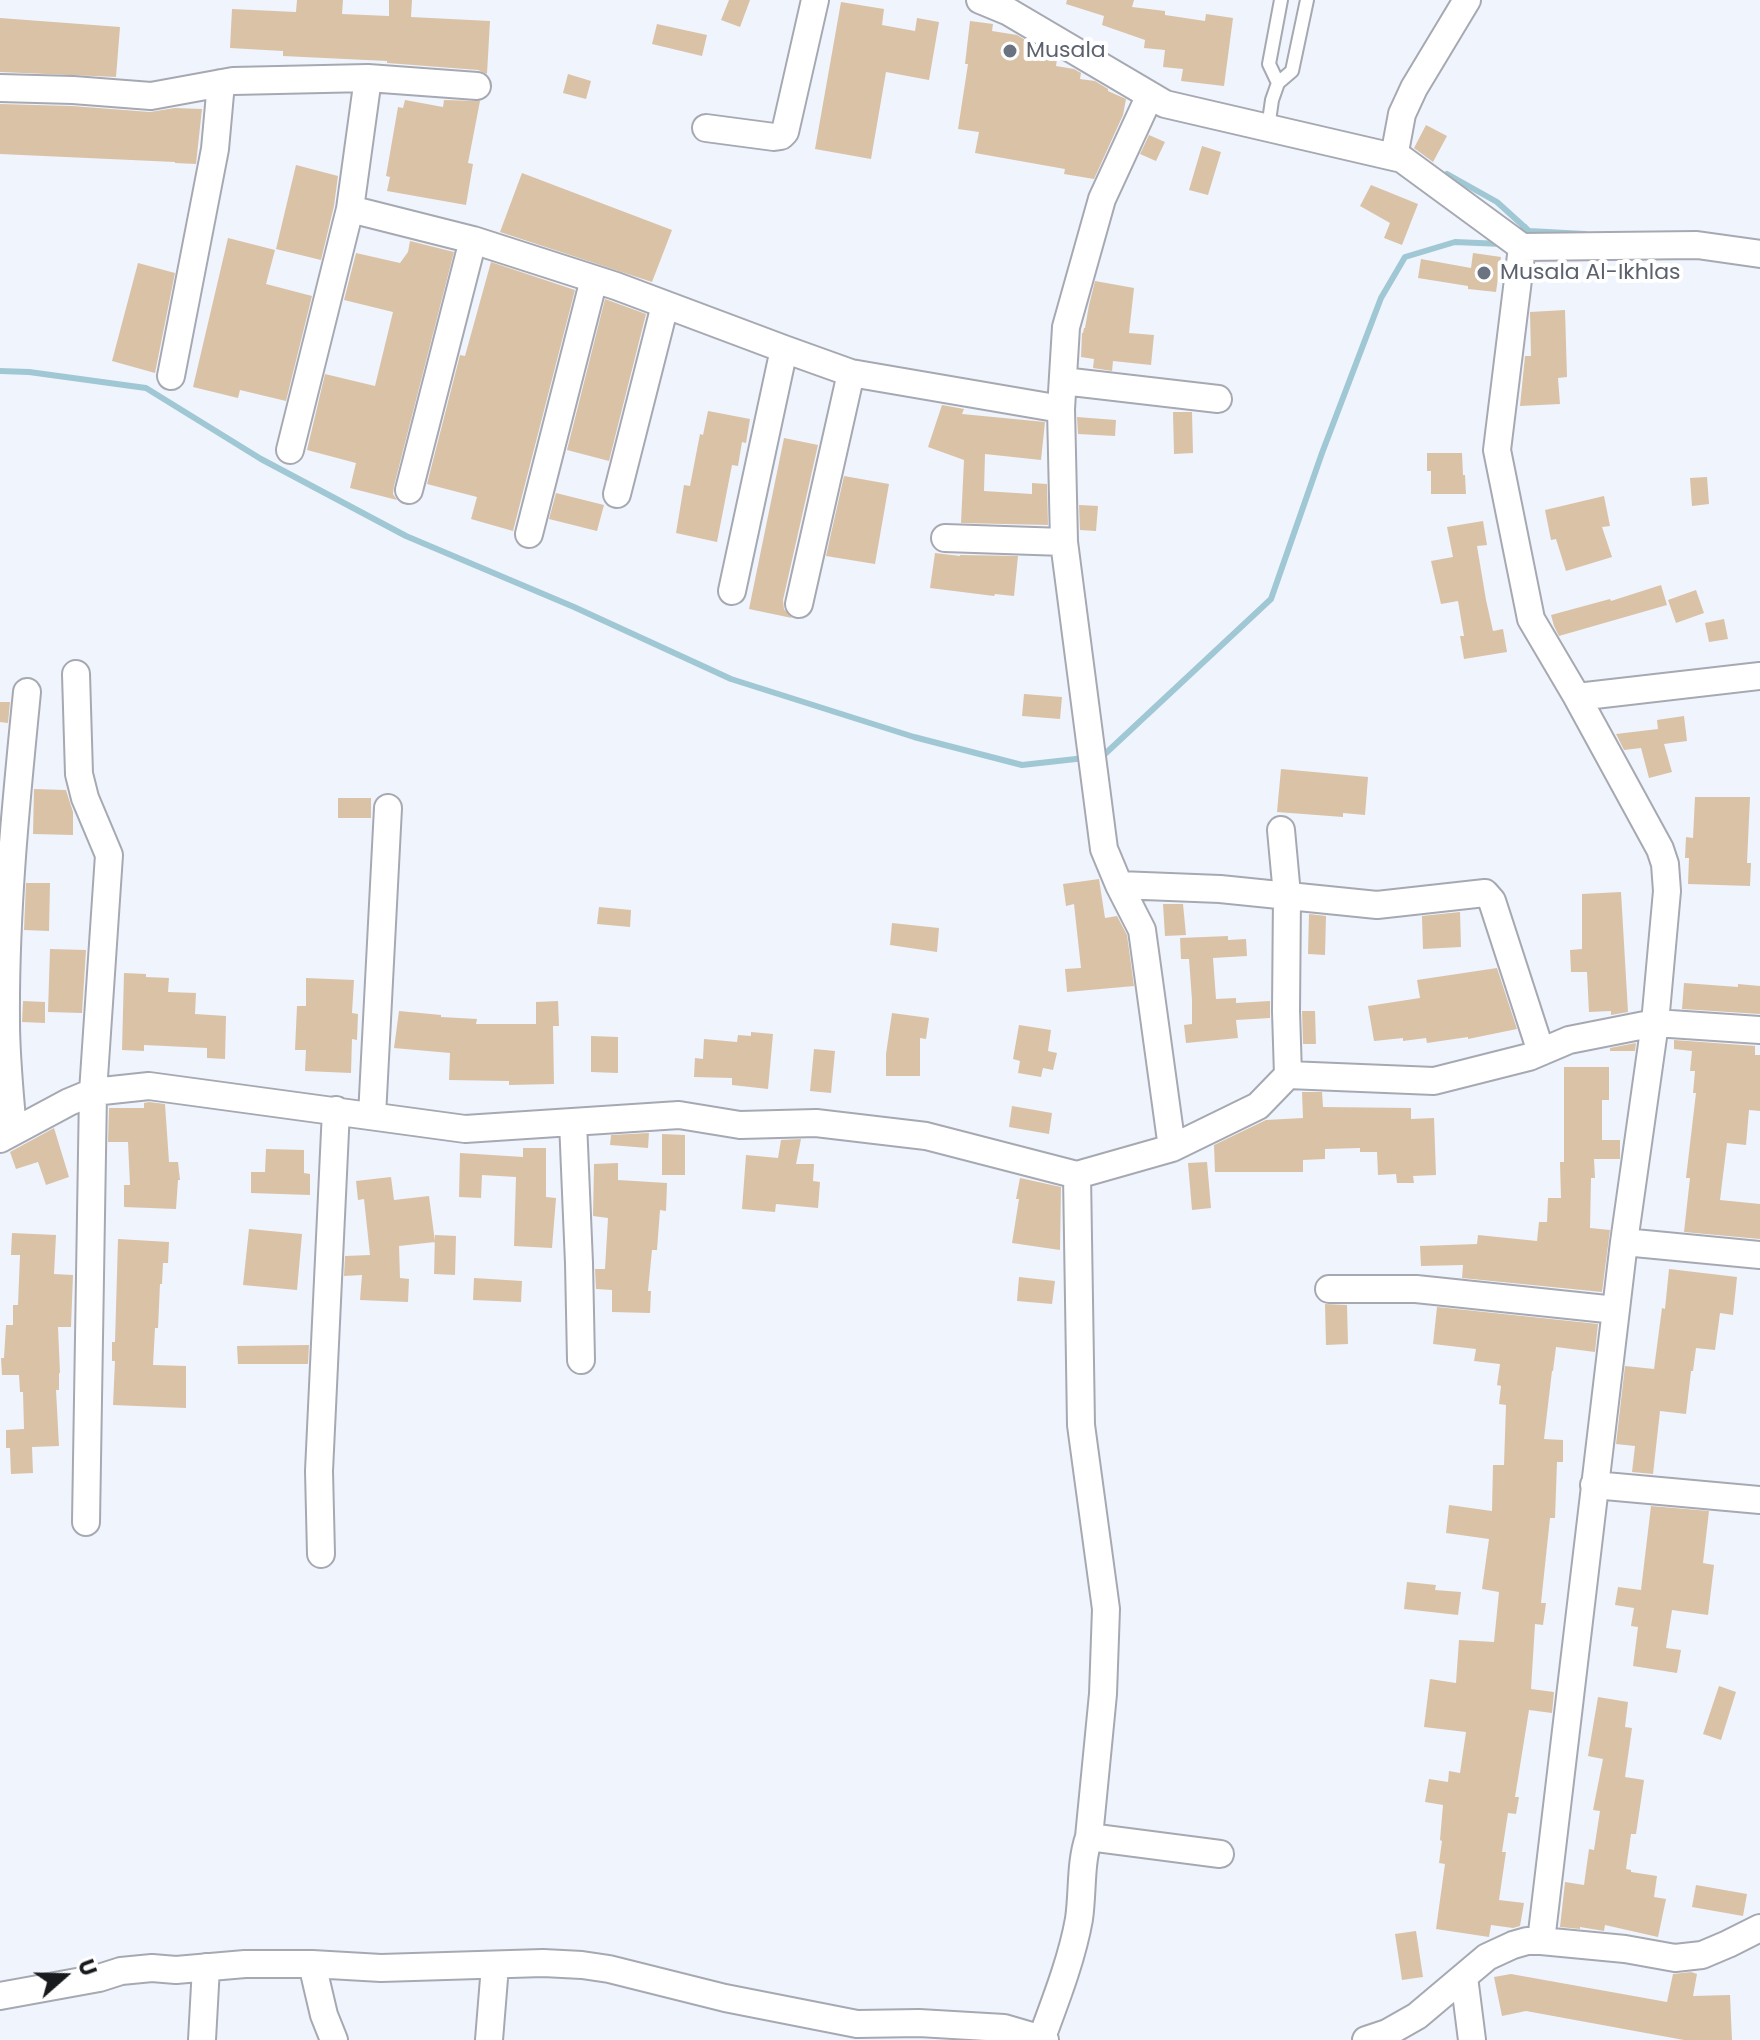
<!DOCTYPE html>
<html>
<head>
<meta charset="utf-8">
<style>
  body { margin:0 }
  #map { position:relative; width:1760px; height:2040px; overflow:hidden; background:#f0f4fd; font-family:Poppins,sans-serif }
  canvas { display:block }
  .north { position:absolute; left:24px; top:1936px; width:80px; height:80px; -webkit-text-stroke:6px #fff; paint-order:stroke; rotate:70deg; font-size:22px; font-weight:700; line-height:32px; text-align:center; color:#191a1d }
  .north::after { content:''; display:block; margin:auto; width:28px; height:36px; background:#191a1d; clip-path:polygon(50% 0,100% 100%,50% 72%,0 100%) }
</style>
</head>
<body>
<div id="map">
<canvas width="1760" height="2040"></canvas>
<div class="north">U</div>
</div>
<script>
const g = document.querySelector('canvas').getContext('2d');
g.lineJoin = 'round';
function strokePath(path, color, width, dash) { g.strokeStyle = color; g.lineWidth = width; g.lineCap = dash ? 'butt' : 'round'; g.setLineDash(dash || []); g.stroke(path); }
function fillPath(path, color) { g.fillStyle = color; g.fill(path, 'evenodd'); }
function label(font, color, halo, rows, align = 'center') {
  g.font = font + ' Poppins,sans-serif'; g.lineWidth = 8; g.setLineDash([]); g.textBaseline = 'middle'; g.strokeStyle = halo; g.fillStyle = color; for (const [text, x, y, turn = 0] of rows) {
    g.save(); g.translate(x, y); g.rotate((+turn || 0) * Math.PI / 180); g.textAlign = isNaN(turn) ? turn : align; if (halo) g.strokeText(text, 0, 0); g.fillText(text, 0, 0); g.restore();
  }
}
const stream = new Path2D(`
  M1447 174 1497 202 1529 231 1585 234
  M1514 235 1525 227
  M0 371 29 372 146 388 261 459 406 536 574 607 731 679 914 737 1022 765 1085 758
  M1100 755 1106 753 1271 599 1322 453 1381 298 1405 257 1455 242 1502 244`);
const building = new Path2D(`
  M297 0H343L342 14 389 16V0H412L411 17 490 21 487 74 478 70 387 63V61L283 56V51L230 48 232 9 296 12Z
  M729 0H750L740 27 721 20Z
  M1067 0H1134L1132 7 1165 11V15L1205 21 1206 14 1233 18 1224 86 1181 81 1183 69 1163 67 1165 50 1144 48 1145 40 1102 25 1104 16 1066 4Z
  M841 2 884 9 882 25 915 31 917 18 939 22 929 80 886 72 871 159 815 149Z
  M0 18 120 27 116 77 0 72Z
  M970 21 993 24 992 31 1017 35 1037 47 1036 49 1043 50 1057 59 1056 66 1074 69 1081 73 1080 79 1095 81 1108 89V91L1126 99 1123 115 1094 179 1064 174 1065 169 975 153 979 132 958 129 968 64H965Z
  M657 24 707 35 702 56 652 44Z
  M568 74 591 81 586 99 563 93Z
  M405 100 443 107 444 100 480 101 468 163 473 164 466 205 387 191 390 177 386 176 398 107 403 108Z
  M0 104 72 106 150 112 175 108 202 109 196 164 175 163V162L0 154Z
  M1426 125 1447 136 1433 162 1414 148Z
  M1149 135 1165 142 1156 161 1140 154Z
  M1202 146 1221 152 1208 195 1189 190Z
  M296 165 338 176 334 206 321 260 276 249Z
  M522 173 672 230 652 282 500 232Z
  M1371 185 1418 204 1402 245 1384 238 1390 223 1360 206Z
  M228 238 275 250 266 284 312 296 286 401 240 390 238 398 193 387Z
  M410 241 454 252 394 486 393 494 397 500 350 488 356 463 307 450 325 374 375 386 393 312 344 300 356 253 400 263 408 252Z
  M1473 253 1501 257 1496 292 1468 289V286L1418 278 1421 259 1471 268Z
  M491 262 575 290 513 531 471 519 477 497 427 484 460 355 465 356Z
  M138 263 175 273 155 373 112 361Z
  M1095 281 1134 288 1129 333 1154 335 1151 365 1113 361 1112 371 1093 368 1094 359 1081 357 1082 333H1083L1084 328H1085L1089 305Z
  M605 299 646 314 609 461 567 450Z
  M1565 310 1567 377 1558 378 1560 404 1520 406 1525 356H1531L1530 312Z
  M942 405 964 409 962 414 1045 422 1041 460 985 454 984 491 1032 494V483L1047 484 1048 525 961 523 964 460 928 447Z
  M708 411 750 419 746 443 742 442 738 466 732 465 717 542 676 533 684 485 690 486 700 434 703 435Z
  M1173 412H1192L1193 453 1174 454Z
  M1077 417 1116 420 1115 436 1078 434Z
  M784 438 818 445 783 600 784 609 792 618 749 609Z
  M1427 453H1462L1463 475H1465L1466 494H1431V471H1427Z
  M844 476 889 484 875 564 826 556Z
  M1707 477 1709 504 1692 506 1690 478Z
  M556 493 604 505 597 531 549 519Z
  M1604 496 1610 526 1602 527 1612 557 1566 571 1556 539 1551 540 1545 510Z
  M1079 505 1098 506 1096 531 1080 530Z
  M1483 521 1487 545 1477 546 1486 600 1493 631 1503 629 1507 652 1464 659 1460 636H1464L1458 601 1441 604 1431 561 1453 557 1447 527Z
  M935 553 960 556V555L1018 556 1014 596 995 594 994 596 930 588Z
  M1661 585 1667 605 1559 636 1554 626 1551 615 1610 599 1611 601Z
  M1696 590 1704 613 1676 623 1668 600Z
  M1724 619 1728 639 1709 642 1705 623Z
  M1024 694 1062 697 1060 719 1022 716Z
  M0 702H10L8 723 0 722Z
  M1684 716 1687 741 1664 744 1672 772 1649 778 1641 748 1624 750 1616 734 1658 729 1657 720Z
  M1281 769 1368 777 1365 815 1343 813V817L1277 812Z
  M34 789 66 790 73 812V835L33 834Z
  M1695 797H1750L1747 863H1751L1750 886 1688 884 1689 858H1685L1686 837 1693 838Z
  M338 798H371V818H338Z
  M1099 879 1105 918 1117 916 1127 935 1134 986 1067 992 1065 969 1081 968 1074 904 1066 906 1063 884Z
  M26 883H50L49 931 24 930Z
  M1621 892 1628 1012 1611 1015V1011L1589 1012 1587 972H1571L1570 950 1582 949V894Z
  M1163 904H1183L1186 935 1165 936Z
  M599 907 631 910 630 927 597 924Z
  M1460 912 1461 947 1423 949 1422 916Z
  M1309 914 1326 916 1325 955 1308 954Z
  M892 923 939 928 937 952 890 945Z
  M1228 936V940L1246 939 1247 956 1213 958 1216 999 1236 998V1003L1270 1001V1018L1236 1020 1238 1038 1186 1043 1184 1025 1192 1024V1000L1189 959H1181L1180 938Z
  M50 949 86 950 82 1013 48 1012Z
  M1497 968 1517 1029 1468 1039V1037L1427 1043 1426 1038 1403 1041V1038L1374 1041 1368 1006 1420 998 1417 980Z
  M124 973 146 974V977L169 978 168 992 196 993 195 1014 226 1016 225 1059 207 1058V1048L144 1045V1051L122 1050Z
  M306 978 354 980 352 1013 358 1014 357 1040 352 1039 351 1073 305 1071 306 1050H295L297 1006H306Z
  M1684 983 1738 987V984L1760 986V1014L1682 1009Z
  M23 1001 45 1002V1023L22 1022Z
  M558 1001 559 1026H553L554 1084 509 1085V1081L449 1080 450 1053 394 1048 399 1011 441 1015V1017L477 1019 476 1024H536V1002Z
  M1302 1011H1315L1316 1044H1303Z
  M892 1013 929 1018 926 1039 920 1038V1076H886V1054Z
  M1019 1025 1051 1030 1048 1051 1057 1053 1053 1070 1043 1068 1041 1077 1018 1073 1020 1061 1013 1059Z
  M751 1032 773 1034 768 1089 732 1085V1078L694 1077 695 1058 703 1059 704 1039 737 1042 738 1035 751 1036Z
  M591 1036 618 1037V1073L591 1072Z
  M1674 1040 1755 1046V1055H1760V1111L1749 1110 1746 1145 1727 1143 1720 1200 1760 1204V1239L1684 1232 1690 1178H1686L1696 1093H1693L1695 1071H1690L1692 1051 1674 1049Z
  M1636 1043 1635 1051H1610V1048Z
  M814 1049 835 1051 831 1093 810 1091Z
  M1564 1067H1609V1100H1602V1140H1620V1159H1594L1595 1178H1591L1590 1228 1610 1230 1602 1292 1462 1278 1463 1265 1421 1266 1420 1246 1477 1244 1478 1235 1537 1241 1539 1222H1547L1548 1198H1561L1560 1162H1564Z
  M1302 1092H1322L1323 1107 1411 1108V1119L1434 1118 1436 1175 1413 1176 1414 1183H1397L1396 1174 1378 1175 1377 1152H1360V1148L1325 1149V1159L1303 1160V1172H1215L1214 1145 1266 1120 1303 1118Z
  M149 1102 165 1104 169 1162H178L180 1180H178L176 1209 124 1207V1185H130L128 1142H108L109 1108H144V1103Z
  M1012 1106 1052 1113 1049 1134 1009 1127Z
  M54 1128 69 1177 46 1185 38 1162 16 1169 10 1152Z
  M649 1133 648 1148 610 1145 611 1135Z
  M662 1134 685 1135V1175H662Z
  M801 1139 796 1164H814L813 1181 820 1182 818 1208 776 1204 775 1212 742 1209 746 1155 778 1158 781 1140Z
  M523 1148H546V1197L556 1198 552 1248 514 1246 516 1177 482 1175 481 1198 459 1197 460 1153 523 1157Z
  M266 1149 304 1150V1173L310 1174V1195L251 1193V1172H265Z
  M1207 1162 1211 1208 1192 1210 1188 1163Z
  M618 1163V1180L667 1183 666 1211 660 1210 657 1250H652L648 1291H651L650 1313 612 1312V1290L596 1289 595 1269H605L608 1218 593 1216 594 1164Z
  M391 1177 394 1200 429 1196 435 1242 399 1246 400 1278 409 1279 408 1302 360 1300 362 1275 344 1276 345 1256 370 1255 364 1199 358 1200 356 1181Z
  M1020 1178 1061 1187 1060 1250 1012 1243 1019 1199H1016Z
  M249 1229 302 1234 297 1290 243 1285Z
  M12 1233 56 1235 54 1274 73 1275 71 1327H58L60 1373H59V1390H56L59 1446 32 1447 33 1473 11 1474 10 1448H6V1430L24 1429 23 1392H20L19 1375H2L1 1358H4L6 1325H13V1305H18L20 1255H11Z
  M435 1235 456 1236 455 1275 434 1274Z
  M118 1239 169 1242 168 1263H163L162 1284H160L158 1328H155L153 1365 186 1366V1408L113 1405 115 1361H112V1342H115Z
  M1669 1269 1737 1277 1733 1315 1720 1313 1715 1350 1696 1348 1693 1371H1691L1686 1414 1660 1411 1653 1474 1632 1472 1635 1446 1616 1444 1625 1366 1654 1369 1662 1308 1665 1309Z
  M1019 1277 1055 1281 1052 1304 1017 1301Z
  M474 1278 522 1281 521 1302 473 1300Z
  M1325 1304 1347 1305 1348 1344 1326 1345Z
  M1437 1307 1598 1324 1595 1352 1556 1347 1553 1371H1552L1544 1439 1563 1440V1462H1557L1555 1518H1550L1541 1603H1546L1543 1625 1535 1624 1531 1689 1554 1692 1552 1713 1529 1710 1515 1797H1519L1516 1814 1508 1813 1502 1852H1506L1499 1900 1524 1903 1520 1926 1513 1928 1491 1925 1489 1937 1436 1929 1445 1864 1439 1863 1442 1841 1440 1840 1443 1805 1425 1802 1429 1779 1448 1782 1449 1771 1460 1773 1466 1732 1424 1727 1430 1679 1456 1683 1459 1640 1494 1642 1499 1592 1482 1589 1489 1539 1446 1533 1449 1505 1492 1511 1493 1465H1504L1506 1405 1499 1404 1501 1386 1497 1385 1500 1364 1474 1361 1476 1349 1433 1344Z
  M309 1345 308 1364H238L237 1346Z
  M1651 1506 1709 1511 1703 1563 1714 1565 1708 1615 1672 1610 1666 1648 1681 1650 1677 1673 1633 1666 1638 1627 1631 1626 1634 1608 1615 1605 1618 1587 1641 1590Z
  M1407 1582 1436 1585 1435 1590 1461 1592 1458 1615 1404 1609Z
  M1719 1686 1736 1692 1721 1740 1703 1734Z
  M1598 1697 1628 1702 1625 1727 1632 1728 1625 1777 1644 1780 1636 1834H1631L1626 1869 1631 1870V1872L1657 1876 1654 1897 1666 1899 1658 1937 1605 1925 1604 1931 1580 1927V1929L1560 1927 1565 1882 1584 1885 1589 1849 1594 1850 1600 1811 1593 1810 1603 1759 1588 1756Z
  M1696 1885 1747 1894 1743 1916 1692 1907Z
  M1416 1931 1423 1977 1402 1980 1395 1934Z
  M1691 1972 1697 1974 1693 1996 1730 1995 1732 2040H1684L1526 2011 1502 2016 1494 1977 1511 1974 1667 2002 1673 1974Z`);
const lane = new Path2D(`
  M1278 83 1269 64 1281 0
  M1268 128 1272 100 1278 83 1292 71 1307 0`);
const street = new Path2D(`
  M980 0 1009 12 1165 104 1402 159 1522 247 1697 245 1760 254
  M0 88 73 90 151 96 233 81 368 78 477 86
  M1150 95 1102 199 1066 327 1061 409 1064 542 1104 849 1119 885 1142 930 1172 1148
  M706 128 774 137 781 136 785 132 815 0
  M1394 157 1402 114 1414 88 1467 0
  M350 209 473 240 616 286 784 349 851 373 1061 409
  M1522 247 1497 450 1531 619 1577 697 1660 849 1665 864 1667 891 1655 1023 1624 1242 1541 1941
  M171 376 215 149 221 83
  M1063 381 1218 399
  M290 450 350 209 368 78
  M409 490 473 240
  M617 494 665 305
  M529 534 594 279
  M945 538 1064 542
  M732 591 784 349
  M799 604 851 373
  M76 674 79 774 85 798 109 855 93 1092 86 1522
  M1577 697 1760 676
  M1281 830 1287 895 1286 1011 1288 1075
  M1119 885 1220 889 1377 905 1485 893 1492 901 1541 1052
  M372 1116 388 808
  M573 1122 579 1263 581 1360
  M13 1131C10 1095 6 1058 6 1022 5 911 16 802 27 692
  M0 1139 69 1102 93 1092 149 1086 465 1129 679 1115 740 1125 816 1123 926 1136 1077 1175 1172 1148 1258 1106 1288 1075 1434 1081 1529 1057 1569 1040 1655 1023 1760 1030
  M1624 1242 1760 1255
  M1329 1289H1416L1616 1310
  M1594 1485 1760 1500
  M321 1554 319 1471 336 1110
  M1089 1837 1220 1854
  M312 1964 324 2015 334 2040
  M1464 1977 1472 2040
  M0 1996 99 1978 121 1971 152 1968 176 1970 245 1964H312L381 1968 543 1963 582 1965 609 1969 725 1998 857 2024 919 2023 1004 2028 1045 2040
  M202 2040 206 1967
  M489 2040 495 1966
  M1041 2040C1055 2002 1072 1959 1079 1919 1083 1891 1080 1863 1089 1837L1103 1694 1106 1609 1081 1425 1077 1175
  M1366 2040 1387 2033 1417 2016 1487 1957 1513 1945 1527 1941H1541L1625 1949 1675 1958 1702 1955 1728 1944 1760 1928`);
const markers = [
  [1010,51,8,"#6b7280"],
  [1484,273,8,"#6b7280"]
];
const worshipNames = [
  ["Musala",1026,51],
  ["Musala Al-Ikhlas",1500,273]
];
strokePath(stream, '#a0c8d4', 6);
fillPath(building, '#dac2a7');
strokePath(lane, '#a6a9b2', 16);
strokePath(street, '#a6a9b2', 30);
strokePath(lane, '#fff', 12);
strokePath(street, '#fff', 26);
for (const [x, y, r, color] of markers) { const dot = new Path2D(); dot.arc(x, y, r, 0, 2 * Math.PI); g.fillStyle = color; g.fill(dot); strokePath(dot, '#fff', 3); }
label('22px', '#5b616d', '#fff', worshipNames, 'left');
</script>
</body>
</html>
